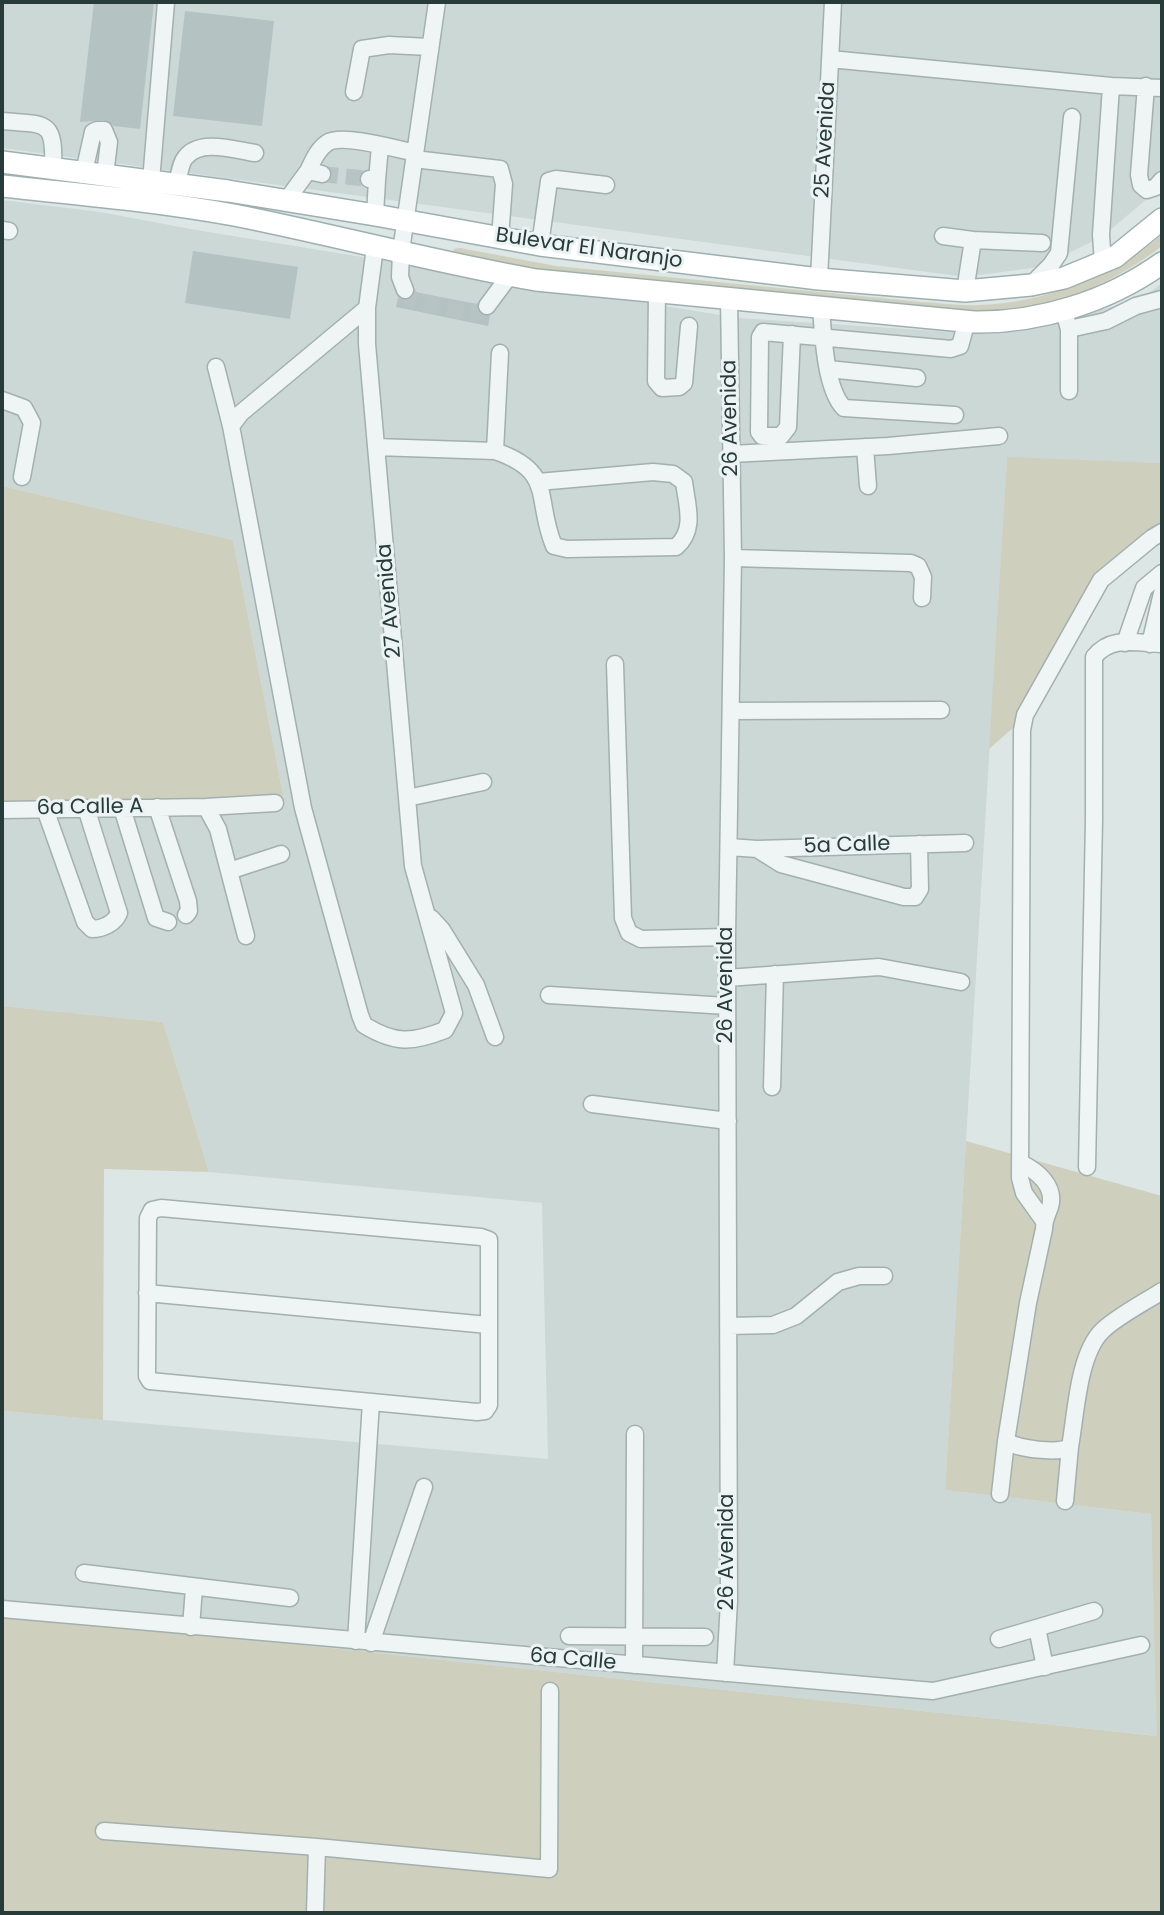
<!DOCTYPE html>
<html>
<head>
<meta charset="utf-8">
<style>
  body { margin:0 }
  #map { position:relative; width:1164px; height:1915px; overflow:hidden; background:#dce6e5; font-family:Poppins,sans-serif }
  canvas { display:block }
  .frame { position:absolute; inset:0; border:4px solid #273c3a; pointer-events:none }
</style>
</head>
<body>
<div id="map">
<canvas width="1164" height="1915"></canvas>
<div class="frame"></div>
</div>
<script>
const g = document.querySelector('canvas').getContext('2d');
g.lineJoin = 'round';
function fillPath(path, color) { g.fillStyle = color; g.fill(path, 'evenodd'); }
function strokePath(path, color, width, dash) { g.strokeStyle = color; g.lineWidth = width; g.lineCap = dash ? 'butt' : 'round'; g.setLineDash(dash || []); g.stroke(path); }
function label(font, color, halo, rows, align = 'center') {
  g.font = font + ' Poppins,sans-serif'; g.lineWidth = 6; g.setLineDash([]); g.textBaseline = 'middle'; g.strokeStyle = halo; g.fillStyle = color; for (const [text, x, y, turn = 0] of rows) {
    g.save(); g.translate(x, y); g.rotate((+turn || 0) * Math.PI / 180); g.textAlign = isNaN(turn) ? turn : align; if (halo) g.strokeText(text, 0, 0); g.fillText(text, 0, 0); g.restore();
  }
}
const built = new Path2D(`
  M2 2H1162V186L1102 237 1039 267 965 277 2 148Z
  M2 200 100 212 196 230 739 318 967 333 1056 323 1142 298 1162 283V463L1007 458 945 1490 1151 1514 1158 1736 2 1613V1411L548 1459 542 1203 209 1172 163 1022 2 1006V803L284 799 233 540 2 486Z`);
const green = new Path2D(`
  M1162 235V246C1104 290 1046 311 972 312L558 272 463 259 452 253 454 249 460 248 556 266 921 302C940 303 960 306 980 305 1044 303 1113 276 1162 235Z
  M1007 457 1162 463V533L1104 565 1071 623 1022 720 989 749Z
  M2 486 233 540 284 799 2 803Z
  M2 1006 163 1022 209 1172 104 1169 103 1420 2 1411Z
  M966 1141 1162 1196V1913H2V1613L1157 1736 1151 1514 945 1490Z`);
const building = new Path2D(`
  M94 2H154L140 129 114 126 104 120 80 122Z
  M185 11 274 21 262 126 173 116Z
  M193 251 298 267 290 319 185 303Z
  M415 292 477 304 480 314 490 316 488 326 396 307 398 298 408 300Z`);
const minorTunnel = new Path2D(`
  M322 174 369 179
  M405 290 413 300 471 313 484 310 487 306`);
const minor = new Path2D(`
  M830 59 1111 86 1101 235 1103 263
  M1111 86 1162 88
  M1146 86 1139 175 1141 185 1147 190 1156 187 1162 180
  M354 92 362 49 389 45 430 47
  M2 121C45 125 55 118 53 168
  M414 159 500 169 504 184 500 238
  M308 171C313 161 317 150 327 143 341 133 397 149 415 153
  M84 172 93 132 97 130H104L109 142 105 175
  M369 179 377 180 375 215
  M377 180 380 146
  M151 181 166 2
  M177 185C179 176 180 164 185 158 199 138 235 150 255 153
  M286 201 308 171 322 174
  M2 230 9 231
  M943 236 973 240 1042 243
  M540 245 549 181 556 179 606 185
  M819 279 833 2
  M1031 285 1051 265 1059 253 1072 117
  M405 290 400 277 401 251 437 2
  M657 291 656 381 662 388 679 387 684 383 689 326
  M965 291 973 240
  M487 306 510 275
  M821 307C823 333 825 389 844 408L955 415
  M1063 309 1069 329 1106 321 1136 306 1162 299
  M1069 329V391
  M792 334 788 427 781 436H762L759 432 760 337 763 332 951 349 960 346 967 321
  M216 367 231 426 303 808 360 1015 364 1025C395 1044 412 1043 445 1030L454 1013 413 866 367 344V308L375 247
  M828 369 917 378
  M2 400 24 408 32 423 22 477
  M231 426 241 413 367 308
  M376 447 495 451C556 472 534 498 554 546L567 549 676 547C696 530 687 506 684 482L673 474 653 472 538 482
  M865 447 868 486
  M495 451 500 353
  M731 454 888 446 999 436
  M733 558 911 563 918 566 923 577 922 598
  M1125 643 1144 588 1162 573
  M1150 644 1162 593
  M615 664 623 918 629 933 641 939 727 937
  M731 711 941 710
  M407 798 483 782
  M157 807 188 901 189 911 186 915
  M206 807 218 829 246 936
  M122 808 156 918 168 922
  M45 809 85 922 92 929C103 929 115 923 119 913L86 808
  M2 810 206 807 275 803
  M729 847 757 849 965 843
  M757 849 781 864 904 897H915L920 889 919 844
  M229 871 281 854
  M431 918 442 930 476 985 495 1037
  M727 978 879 967 961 982
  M549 995 727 1006
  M772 1087 775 974
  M592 1104 728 1121
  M1021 1163C1037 1171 1056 1186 1050 1207 1047 1215 1044 1220 1044 1229L1028 1303 1006 1441C1018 1449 1058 1454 1070 1447 1076 1414 1078 1355 1102 1331 1116 1317 1145 1302 1162 1291
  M1087 1167 1094 820V657C1111 635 1137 643 1162 644
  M161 1208 481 1237 489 1240V1405L485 1411 477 1412 150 1381 147 1376 148 1218 152 1210Z
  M1044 1221 1024 1193 1020 1178 1022 730 1025 715 1101 580 1152 538 1162 532
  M147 1293 488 1325
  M728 1326 773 1325 796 1316 838 1282 859 1276H884
  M1000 1494 1006 1441
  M1065 1501 1070 1447
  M84 1573 290 1598
  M2 1609 933 1691 1141 1645
  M191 1627 194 1588
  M1037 1628 1045 1667
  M569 1636 705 1637
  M999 1639 1094 1611
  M356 1641 371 1402
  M371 1643 424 1487
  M634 1665 635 1434
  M725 1673 729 1601 727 937 733 558 729 298
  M104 1831 317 1847 549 1869 550 1691
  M315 1913 317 1847`);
const major = new Path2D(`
  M2 162 228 191 375 215 540 245 819 279 965 291 1031 285 1064 278 1115 257 1162 219
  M2 186C79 194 157 201 234 215 335 235 434 262 536 280L974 322C1040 323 1109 301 1162 263`);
const streetNames = [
  ["25 Avenida",826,140,-87],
  ["Bulevar El Naranjo",589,249,8],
  ["26 Avenida",731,418,-91],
  ["27 Avenida",390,601,-95],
  ["6a Calle A",90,808,-1],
  ["5a Calle",847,846,-2],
  ["26 Avenida",727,985,-90],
  ["26 Avenida",728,1552,-90],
  ["6a Calle",573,1660,5]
];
fillPath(built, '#cbd8d6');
fillPath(green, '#cfcfbe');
fillPath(building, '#b4c2c1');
strokePath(minorTunnel, '#b8c4c3', 16, [16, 8]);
strokePath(minor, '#a2b0ae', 19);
strokePath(major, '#9cb1ae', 24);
strokePath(minor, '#eff4f4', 16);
strokePath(major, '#fff', 21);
label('21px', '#273c3a', '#ecf4f3', streetNames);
</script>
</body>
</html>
